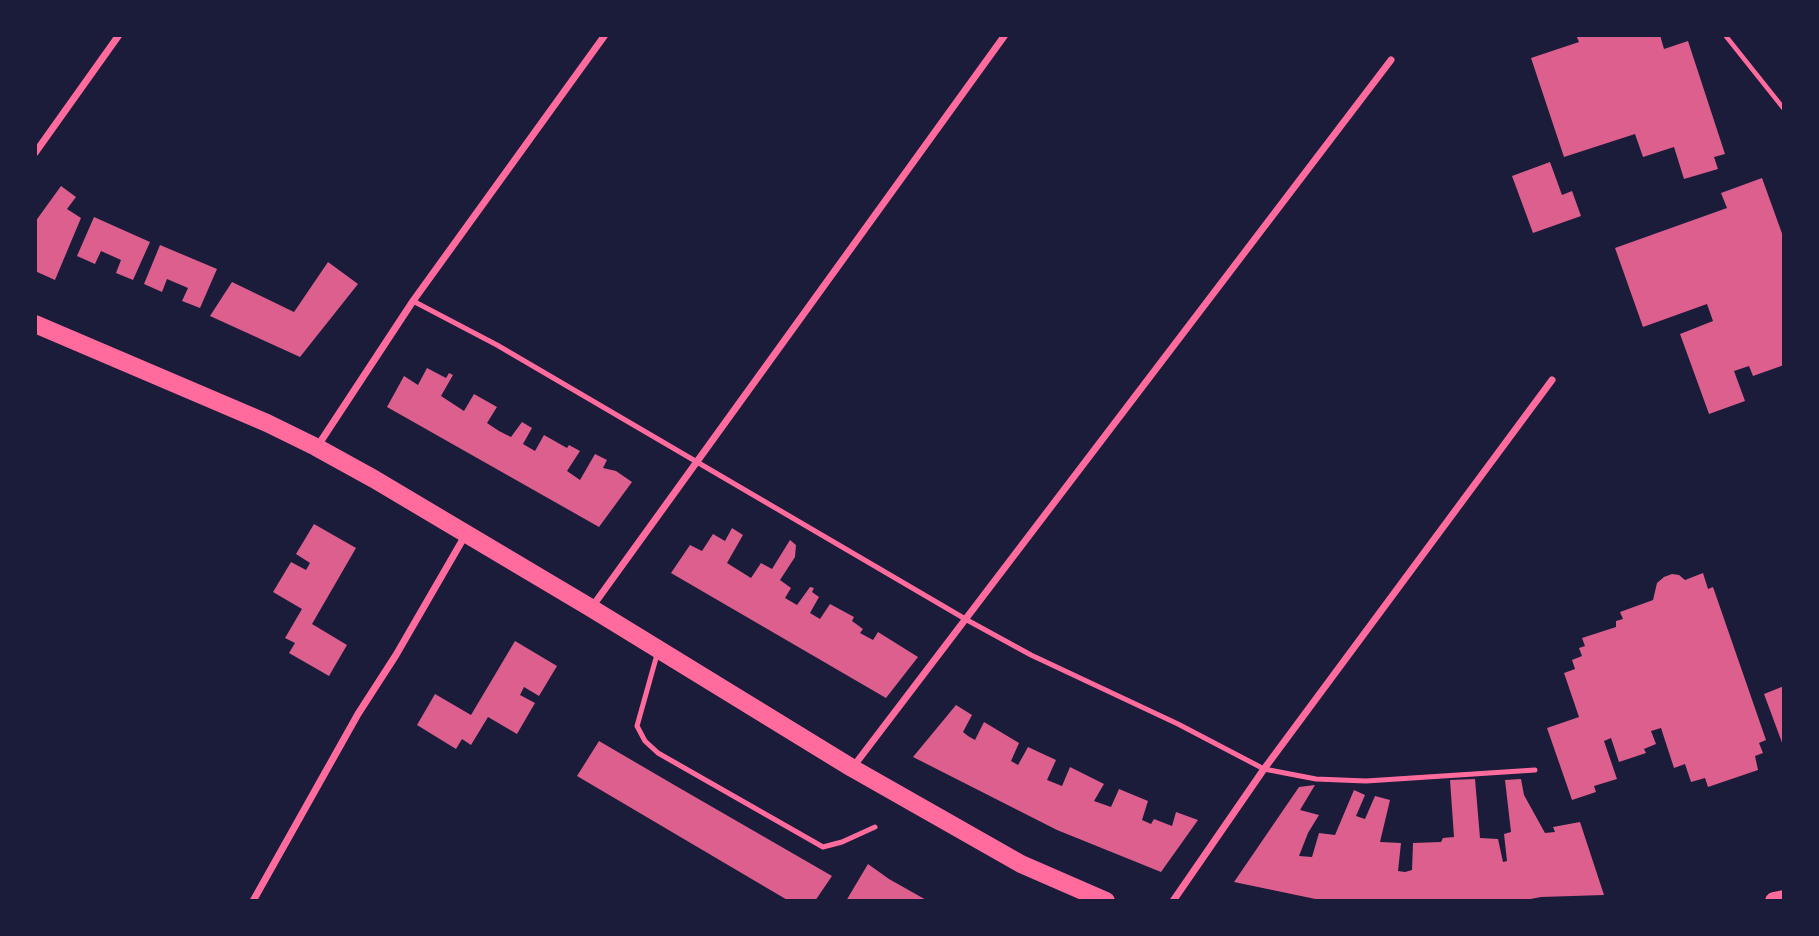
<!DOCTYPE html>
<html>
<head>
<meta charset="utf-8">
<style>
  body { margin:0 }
  #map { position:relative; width:1819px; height:936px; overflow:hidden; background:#1b1b3a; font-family:"PT Sans",sans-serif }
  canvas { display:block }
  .frame { position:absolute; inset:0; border:37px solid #1b1b3a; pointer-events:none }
</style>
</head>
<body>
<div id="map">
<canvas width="1819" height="936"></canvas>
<div class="frame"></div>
</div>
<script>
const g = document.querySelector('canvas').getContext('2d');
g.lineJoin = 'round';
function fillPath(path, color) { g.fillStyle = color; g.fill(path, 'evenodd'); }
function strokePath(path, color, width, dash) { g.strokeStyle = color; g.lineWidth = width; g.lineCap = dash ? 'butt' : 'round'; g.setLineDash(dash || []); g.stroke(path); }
const building = new Path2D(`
  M1576 35H1660L1664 49 1688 41 1725 154 1714 157 1718 169 1684 179 1674 147 1643 157 1635 134 1564 157 1531 58 1579 42Z
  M1550 162 1562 195 1572 191 1581 216 1533 233 1512 176Z
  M1762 178 1784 239V365L1753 376 1749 366 1734 371 1745 401 1709 414 1680 334 1713 321 1707 304 1643 327 1615 248 1727 208 1721 193Z
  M61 186 76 197 67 209 81 218 55 280 35 271V222Z
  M94 217 150 242 133 280 116 273 121 260 101 251 95 264 77 256Z
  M160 245 217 269 200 308 182 301 188 288 167 279 162 292 144 284Z
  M328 262 358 284 300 357 210 316 232 282 294 312Z
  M427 368 446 378 449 373 453 375 441 396 464 411 474 394 497 407 487 423 499 431 511 437 522 422 532 428 523 444 535 451 544 435 567 448 569 445 580 451 567 471 580 480 595 454 607 460 603 468 616 471 632 482 599 527 387 407 404 376 418 385Z
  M314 524 356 548 312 624 347 645 329 676 289 653 295 643 285 638 302 609 273 592 291 562 306 570 310 563 296 554Z
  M732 528 743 535 727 563 751 578 761 563 772 569 790 540 796 545 795 557 780 580 791 588 785 598 797 605 810 587 814 588 812 592 819 597 810 613 820 619 830 604 854 617 852 621 863 629 860 633 873 640 878 632 918 657 886 698 671 573 690 545 702 551 713 534 725 541Z
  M1703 573 1708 589 1713 587 1766 740 1759 743 1763 753 1755 756 1758 770 1708 787 1705 778 1691 782 1685 764 1674 768 1661 728 1651 731 1656 744 1644 749 1646 753 1619 762 1611 738 1604 741 1617 779 1594 786 1596 792 1572 800 1547 728 1579 717 1564 673 1575 669 1572 660 1582 656 1579 648 1585 646 1582 638 1616 627V621L1623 619 1620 612 1653 600 1657 583 1664 577 1672 574 1679 575 1685 580Z
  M515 641 557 666 539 696 524 687 520 695 535 703 517 734 488 717 471 745 462 739 456 749 417 725 435 694 471 715Z
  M1784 686V748L1764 694Z
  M956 705 972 715 963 732 968 736 975 740 984 722 1019 743 1011 761 1018 765 1028 747 1056 760 1047 780 1062 786 1070 767 1104 784 1094 801 1111 807 1119 789 1148 801 1142 820 1151 824 1154 819 1172 826 1176 812 1198 820 1161 872 1057 830 913 757Z
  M599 741 676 786 832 876 815 901H789L577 776Z
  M1475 779 1480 838 1498 839 1503 862 1507 861 1504 834 1511 832 1505 780 1521 779 1524 795 1545 833 1555 832 1553 827 1580 822 1604 895 1541 897 1520 901H1325L1234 882 1299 787 1315 785 1300 810 1319 815 1308 833 1299 856 1312 857 1319 833 1335 835 1354 790 1365 795 1356 816 1365 819 1375 796 1390 800 1380 842 1401 843 1398 871 1405 872 1412 870 1413 843 1441 842 1443 838 1454 837 1450 780Z
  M868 864 889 879 928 901H846Z`);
const path = new Path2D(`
  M1725 35 1784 109`);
const service = new Path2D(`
  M413 301 497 345 967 620 1031 655 1178 724 1264 769 1316 779 1366 781 1535 770
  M658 651 637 726 645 741 658 753 823 847 842 842 875 827`);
const minor = new Path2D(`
  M35 153 119 35
  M317 447 413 301 605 35
  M592 607 1005 35
  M853 767 1391 60
  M253 901 358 714 396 655 466 534
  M1173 901 1264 769 1552 380`);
const primary = new Path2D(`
  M35 324 267 423 316 447 374 479 591 608 852 768 1021 864 1106 901
  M1774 901 1784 899`);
fillPath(building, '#dd5f8e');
strokePath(path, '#ff6b9d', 4.5);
strokePath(service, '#ff6b9d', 5);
strokePath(minor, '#ff6b9d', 7);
strokePath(primary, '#ff6b9d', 18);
</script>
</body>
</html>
